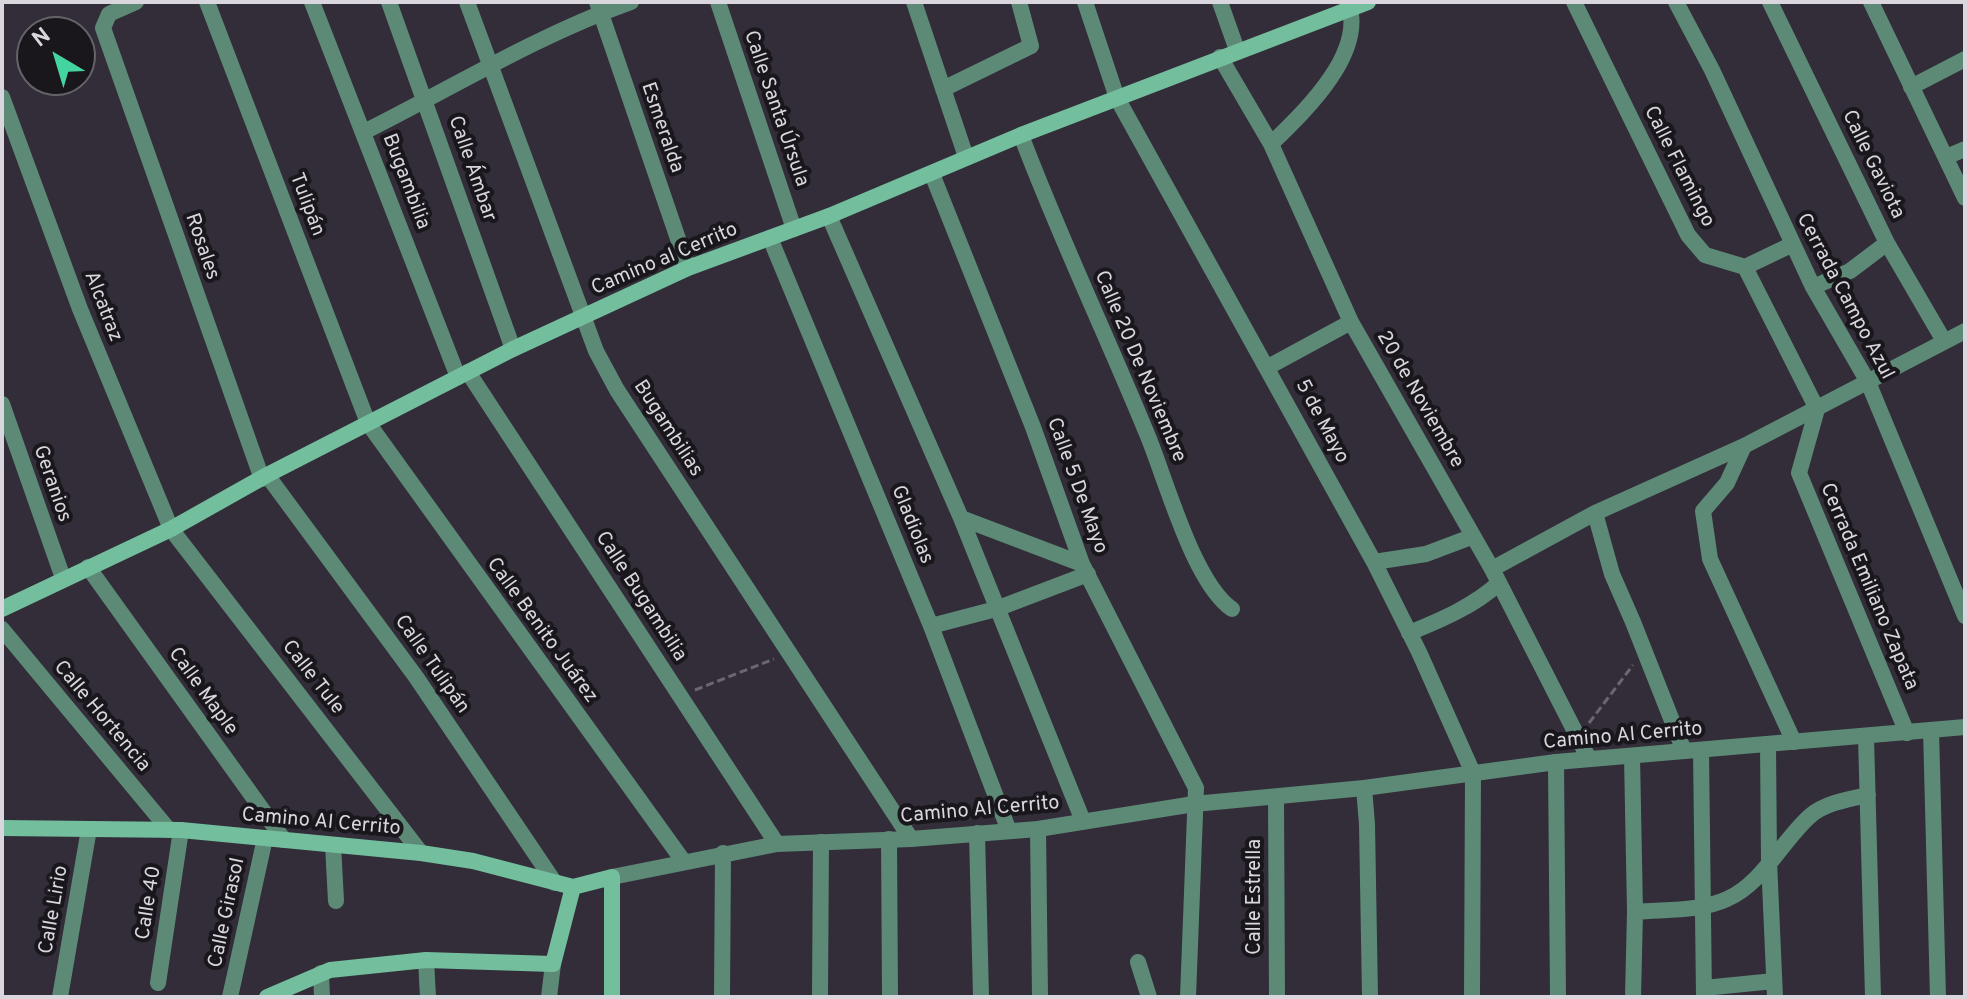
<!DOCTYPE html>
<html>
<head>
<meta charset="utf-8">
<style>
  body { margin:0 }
  #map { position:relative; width:1967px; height:999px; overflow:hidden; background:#322d39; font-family:Overpass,sans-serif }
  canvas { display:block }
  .frame { position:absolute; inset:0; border:4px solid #d9d6de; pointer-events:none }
  .north { position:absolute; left:16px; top:16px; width:80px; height:80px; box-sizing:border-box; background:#19171c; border:2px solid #66636a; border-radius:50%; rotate:322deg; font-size:22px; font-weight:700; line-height:32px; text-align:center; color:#d9d6de }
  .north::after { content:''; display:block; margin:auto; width:28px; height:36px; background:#44d49f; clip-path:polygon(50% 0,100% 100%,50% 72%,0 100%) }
</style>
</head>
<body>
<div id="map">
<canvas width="1967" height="999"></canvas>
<div class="frame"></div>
<div class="north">N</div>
</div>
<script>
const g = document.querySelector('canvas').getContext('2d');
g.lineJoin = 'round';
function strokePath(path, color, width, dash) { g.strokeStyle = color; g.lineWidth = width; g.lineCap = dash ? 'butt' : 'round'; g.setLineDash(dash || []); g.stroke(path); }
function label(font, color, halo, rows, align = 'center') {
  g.font = font + ' Overpass,sans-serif'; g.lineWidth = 8; g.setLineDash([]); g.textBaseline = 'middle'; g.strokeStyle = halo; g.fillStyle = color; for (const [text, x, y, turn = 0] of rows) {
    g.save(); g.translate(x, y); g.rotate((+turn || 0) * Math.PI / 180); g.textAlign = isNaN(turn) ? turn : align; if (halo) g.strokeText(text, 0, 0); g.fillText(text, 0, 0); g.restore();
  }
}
const path = new Path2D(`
  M695 690 774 659
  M1589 723 1633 665`);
const minor = new Path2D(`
  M136 2 109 14 103 28 262 479
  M207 2 368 423 684 862
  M312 2 458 377
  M389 2 513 349
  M467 2 596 351 617 390 911 839
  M597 2 688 268
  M718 2 794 229
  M914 2 966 157
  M1085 2 1117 98 1374 562 1419 652 1473 773 1472 997
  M1220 2 1237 50
  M1574 2 1688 235 1705 255 1745 267 1817 409 1799 473 1907 733
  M1676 2 1712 70 1813 287 1868 382 1965 616
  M1770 2 1887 243 1944 341
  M1871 2 1965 198
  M1220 57 1271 144 1351 322 1492 569 1589 759
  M1911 87 1965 59
  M943 89 1031 46 1019 2
  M2 97 80 309 171 529 421 853
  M364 132C452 88 538 35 631 2
  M1021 135C1059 236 1106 334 1147 434 1166 479 1193 582 1232 609
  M1271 144C1304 112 1367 53 1348 2
  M1946 157 1965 149
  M932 174 1033 427 1082 564 1196 788 1188 997
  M829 216 961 518 1083 821
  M770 238 931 626 1009 831
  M1745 267 1791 245
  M1813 287 1850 271 1887 243
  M1268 367 1351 322
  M468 372 777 844
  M2 404 63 578
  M1744 446 1727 483 1703 511 1710 559 1794 742
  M267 475 416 677 555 883
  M1595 513 1612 574 1633 622 1684 751
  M961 518 1082 564
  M1374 562 1426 554 1471 537
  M88 567 284 840
  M1492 569 1595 513 1744 446 1965 331
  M931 626 996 609 1088 574
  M2 629 169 830
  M1409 633C1441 620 1474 606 1499 583
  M1931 730 1938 997
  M1866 737 1873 997
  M1768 744 1769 861 1775 997
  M1701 750 1704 997
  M1632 756 1635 912 1633 997
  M1556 762 1558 997
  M1364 788 1367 824 1370 997
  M1276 797 1277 997
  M1038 829 1040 997
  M977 833 981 997
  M889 839 890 997
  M333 845 336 901
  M1635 912C1664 909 1699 912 1727 899 1762 884 1782 841 1810 816 1825 803 1849 799 1868 795
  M426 960 428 997
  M1138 962 1149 997
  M321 973 322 997
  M158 983 181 830
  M1704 988 1774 981
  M60 997 89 829
  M230 997 265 838
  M549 997 553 964
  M722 997 723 853
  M820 997 821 842`);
const tertiary = new Path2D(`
  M612 877 777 844 911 839 1038 829 1194 804 1364 788 1556 762 1965 727`);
const secondary = new Path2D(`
  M2 609 171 529 267 475 513 349 688 268 829 216 1021 135 1368 2
  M2 828 181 830 421 853 473 861 573 887 612 877V997
  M267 997 330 970 426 960 553 964 573 887`);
const streetNames = [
  ["Calle Santa Úrsula",775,109,71],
  ["Esmeralda",661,128,71],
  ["Calle Gaviota",1872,165,64],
  ["Calle Flamingo",1678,167,63],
  ["Calle Ámbar",471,169,71],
  ["Bugambilia",405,182,69],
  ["Tulipán",306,205,69],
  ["Rosales",201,247,71],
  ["Camino al Cerrito",665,260,-23],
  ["Cerrada Campo Azul",1844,297,62],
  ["Alcatraz",102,307,69],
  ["Calle 20 De Noviembre",1139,367,67],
  ["20 de Noviembre",1419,400,60],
  ["5 de Mayo",1321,422,62],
  ["Bugambilias",667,429,57],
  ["Geranios",51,484,71],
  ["Calle 5 De Mayo",1076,486,70],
  ["Gladiolas",911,525,68],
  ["Cerrada Emiliano Zapata",1868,587,67],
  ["Calle Bugambilia",640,597,57],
  ["Calle Benito Juárez",541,631,54],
  ["Calle Tulipán",431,665,55],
  ["Calle Tule",312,678,52],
  ["Calle Maple",202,692,54],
  ["Calle Hortencia",101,717,50],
  ["Camino Al Cerrito",1623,737,-5],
  ["Camino Al Cerrito",980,811,-5],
  ["Camino Al Cerrito",321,823,5],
  ["Calle Estrella",1256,897,-90],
  ["Calle 40",150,903,-81],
  ["Calle Lirio",55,910,-80],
  ["Calle Girasol",228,913,-78]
];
strokePath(path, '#6b6772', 3, [8, 4]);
strokePath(minor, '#5d8a76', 16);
strokePath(tertiary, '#5d8a76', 16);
strokePath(secondary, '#73be9d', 16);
label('20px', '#d9d6de', '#19171c', streetNames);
</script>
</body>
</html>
